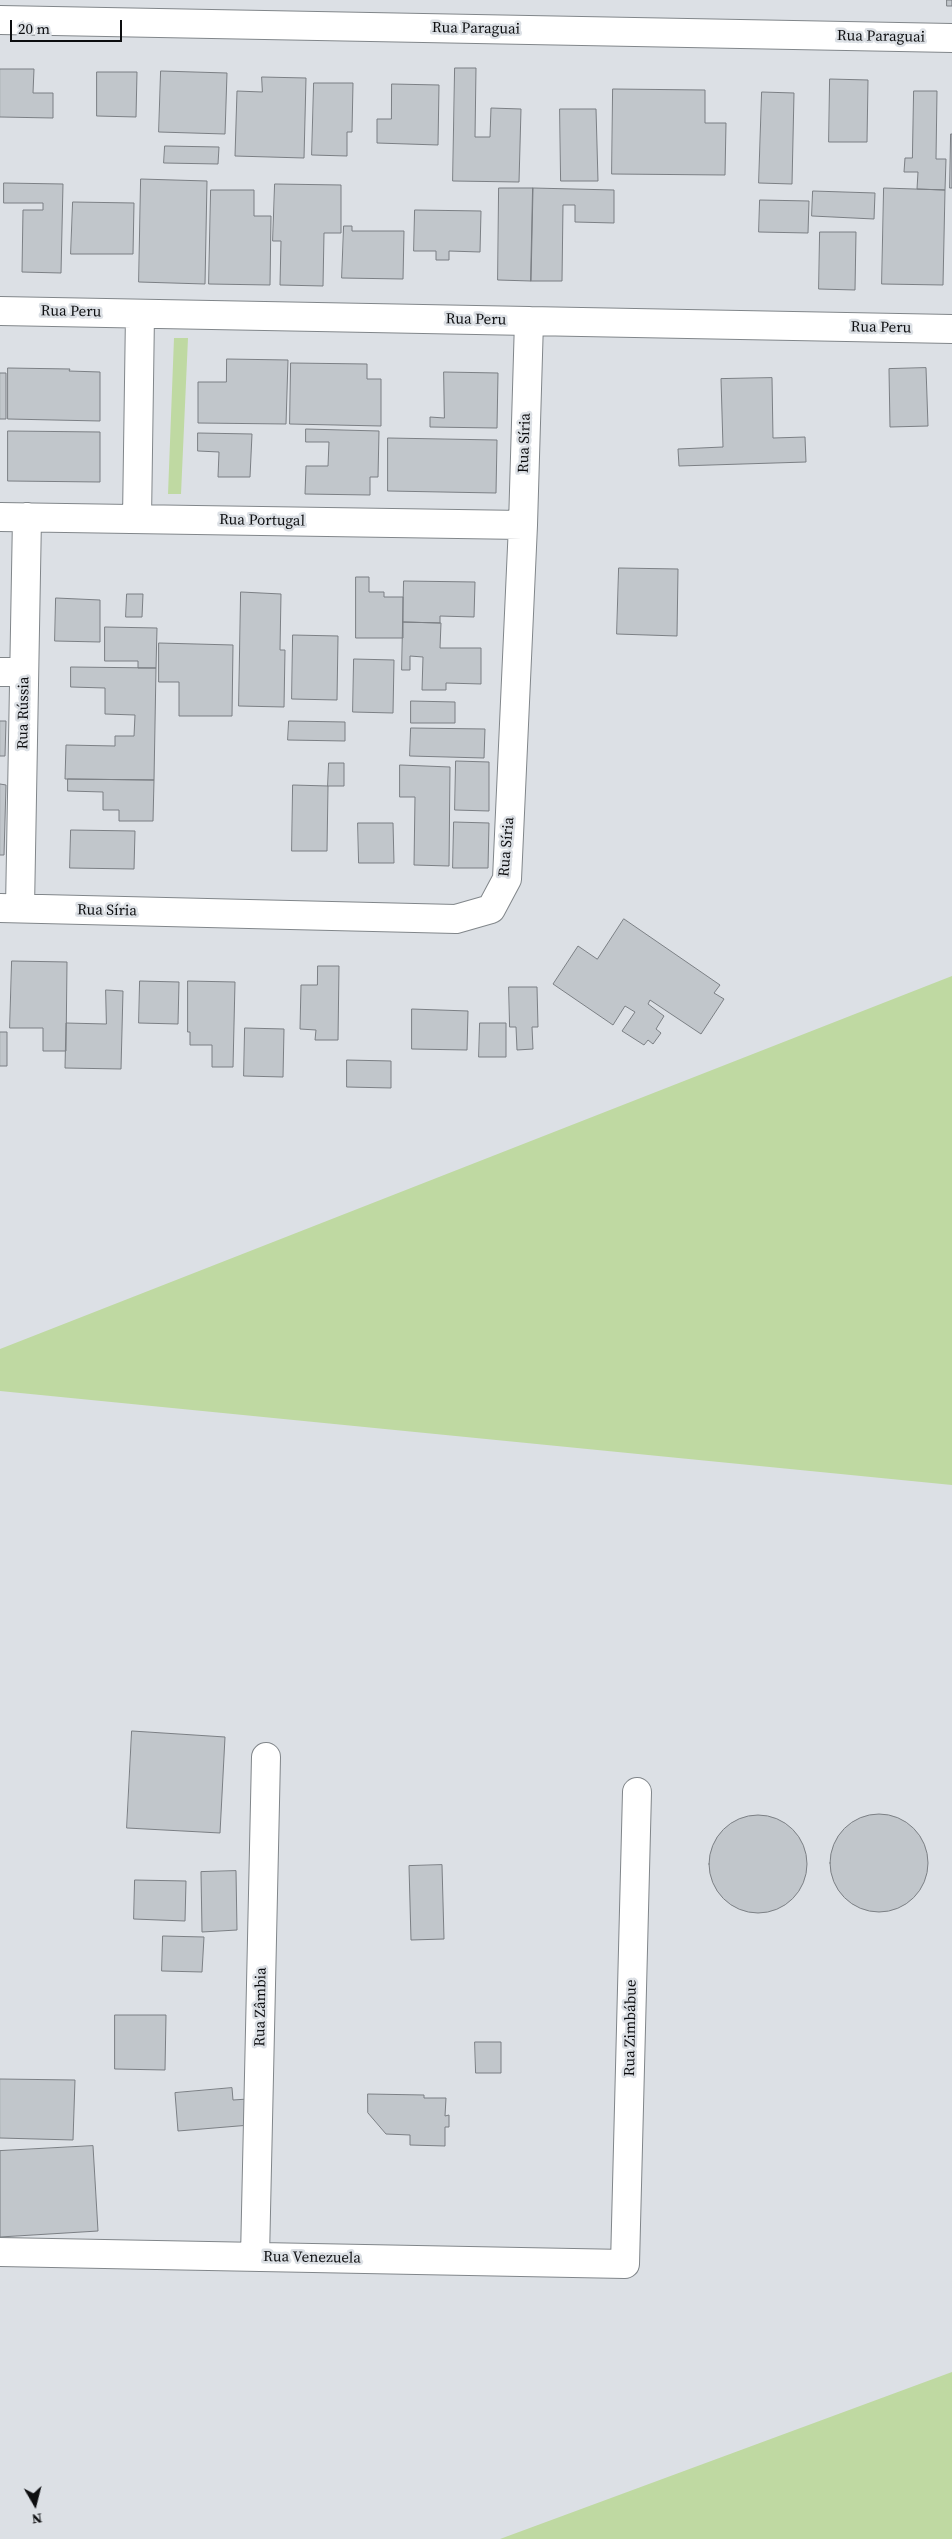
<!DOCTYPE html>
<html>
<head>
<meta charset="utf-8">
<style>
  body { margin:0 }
  #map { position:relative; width:952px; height:2539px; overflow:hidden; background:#dce0e5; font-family:"Source Serif 4",serif }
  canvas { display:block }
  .north { position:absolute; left:10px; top:2479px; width:50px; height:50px; -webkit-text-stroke:4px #dce0e5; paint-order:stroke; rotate:172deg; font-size:14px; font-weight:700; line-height:20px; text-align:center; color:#0d0e10 }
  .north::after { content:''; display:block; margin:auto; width:18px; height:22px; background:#0d0e10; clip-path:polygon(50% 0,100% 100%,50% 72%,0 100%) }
  .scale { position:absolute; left:10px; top:20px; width:112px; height:22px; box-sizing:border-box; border:2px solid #0d0e10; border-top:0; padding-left:6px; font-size:15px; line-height:18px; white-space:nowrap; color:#0d0e10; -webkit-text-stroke:4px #dce0e5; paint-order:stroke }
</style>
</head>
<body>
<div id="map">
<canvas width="952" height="2539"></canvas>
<div class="north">N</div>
<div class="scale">20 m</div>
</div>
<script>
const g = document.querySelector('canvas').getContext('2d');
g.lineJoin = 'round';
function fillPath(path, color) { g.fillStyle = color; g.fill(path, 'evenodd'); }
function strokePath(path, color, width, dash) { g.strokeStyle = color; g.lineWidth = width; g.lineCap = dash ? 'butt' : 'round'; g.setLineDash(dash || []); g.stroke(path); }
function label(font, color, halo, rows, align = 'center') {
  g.font = font + ' "Source Serif 4",serif'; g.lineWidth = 5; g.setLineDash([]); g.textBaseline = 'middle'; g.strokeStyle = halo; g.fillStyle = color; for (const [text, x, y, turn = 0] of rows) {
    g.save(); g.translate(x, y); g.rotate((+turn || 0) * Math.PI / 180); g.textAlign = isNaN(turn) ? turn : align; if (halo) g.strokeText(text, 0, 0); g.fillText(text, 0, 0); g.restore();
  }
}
const green = new Path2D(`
  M174 338H188L181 494H168Z
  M952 976V1485L0 1391V1349Z
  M952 2372V2539H500Z`);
const building = new Path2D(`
  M947 0H952V6H947Z
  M455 68H476L475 137H490L491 108 521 109 519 182 453 181Z
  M0 69H34L33 93H53V118L0 117Z
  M161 71 227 73 225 134 159 132Z
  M97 72H137L136 117 97 116Z
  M262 77 306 78 304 158 235 156 237 91 262 92Z
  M830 79 868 80 867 142H829Z
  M314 83H353L352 132H347V156L312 155Z
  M392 84 439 85 438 145 377 143V119H391Z
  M613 89 705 90V123H726L725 175 612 174Z
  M914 91H937L936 159H946L945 190 917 189 918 172H904L905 158H912Z
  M762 92 794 93 792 184 759 183Z
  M560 109H596L598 181H561Z
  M951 134H952V188H950Z
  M165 146 219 147 218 164 164 163Z
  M141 179 207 181 205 284 139 282Z
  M4 183 63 184 61 273 22 272 23 210H43V203H4Z
  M275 184 341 185V233H324L323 286 280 285 281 241H273Z
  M499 188H533L531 281 498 280Z
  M533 188 614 190V223L575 222V205H563L562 281H531Z
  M884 188 945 190 943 285 882 284Z
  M211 190H254V216H271L270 285 209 284Z
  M813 191 875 193 874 219 812 216Z
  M760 200 809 201 808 233 759 232Z
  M73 202 134 203 133 254H71Z
  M415 210 481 211 480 252 449 251V260H436V251H414Z
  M344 226H352V231H404L403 279 342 278Z
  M820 232H856L855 290 819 289Z
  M227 359 288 360 286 424 198 423V382H226Z
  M291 363 367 364V379H381V426L290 424Z
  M8 368 70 369 69 371 100 372V421L8 419Z
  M926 368 928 426 890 427 889 369Z
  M444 372 498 373 497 428 430 427V417L444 418Z
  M0 373H6V419H0Z
  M772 378 773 438 805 437 806 462 679 466 678 449 723 447 721 379Z
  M306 429 379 431 378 477H370V495L305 494 306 466H328L329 442H306Z
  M8 431 100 432V482L8 481Z
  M198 433 252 434 250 477H218L219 452 198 451Z
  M388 438 497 440 496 493 388 491Z
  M619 568 678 569 677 636 617 634Z
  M356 577H369V592H384V597H403V638H356Z
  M404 581 475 582 474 617 440 616V623L403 622Z
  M241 592 281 594 280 650H285L284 707 239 706Z
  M127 594H143L142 617H126Z
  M56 598 100 600V642L55 641Z
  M403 622 441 623 440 648H481V684L446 683V690H422L423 657 410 656V670H402Z
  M105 627 157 628 156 668H138V661H105Z
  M293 635 338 636 337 700 292 699Z
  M159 643 233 645 232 716H179V682H159Z
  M354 659 394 660 393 713 353 712Z
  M71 667 156 668 154 780 65 779 66 745 115 746V736H134L135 715 105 714V688L71 687Z
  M411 701 455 702V723H411Z
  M0 721H6L5 756H0Z
  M289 721 345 722V741L288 740Z
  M411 728 485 729 484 758 410 756Z
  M456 761 489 762V811L455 810Z
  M329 763H344V786H328Z
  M400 765 450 767 449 866 414 865 415 797H400Z
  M68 779 154 780 153 821H119V810H103V792L68 791Z
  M0 784 6 785 4 855H0Z
  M293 785 328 786 327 851H292Z
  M454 822 489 823 488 868H453Z
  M358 823H393L394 863H359Z
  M71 830 135 831 134 869 70 868Z
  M624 919 720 985 714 993 724 999 701 1034 650 1000 648 1004 664 1016 656 1029 661 1033 653 1044 648 1040 644 1045 622 1031 635 1012 625 1006 613 1025 553 984 578 946 597 959Z
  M12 961 67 962 66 1051H43V1028H10Z
  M318 966H339L338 1040H315L316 1030 300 1029 301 985H317Z
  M140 981 179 982 178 1024 139 1023Z
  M188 981 235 982 233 1067H212V1045H190V1032H188Z
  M509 987H537L538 1027H532L533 1049 517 1050 516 1027H510Z
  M106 990 123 991 121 1069 65 1068 66 1023 106 1024Z
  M412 1009 468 1011 467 1050 412 1049Z
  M480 1023H506V1057H479Z
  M245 1028 284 1029 283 1077 244 1076Z
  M0 1032H7V1066H0Z
  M347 1060 391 1061V1088L347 1087Z
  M132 1731 225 1737 220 1833 127 1828Z
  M830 1863a49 49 0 1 1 98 0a49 49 0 1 1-98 0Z
  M709 1864a49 49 0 1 1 98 0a49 49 0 1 1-98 0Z
  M442 1865 444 1939 411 1940 409 1866Z
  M236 1871 237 1930 202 1932 201 1872Z
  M135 1880 186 1881 185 1921 134 1919Z
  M163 1936 204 1937 202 1972 162 1971Z
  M115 2015H166L165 2070 115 2069Z
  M475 2042H501V2073H476Z
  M0 2079 75 2080 73 2140 0 2138Z
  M232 2088 233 2100 248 2099 250 2125 178 2131 175 2093Z
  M368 2094 424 2095V2098H446L445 2116 449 2115V2127H445V2146L410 2145V2135L386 2134 368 2113Z
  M93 2146 98 2231 0 2237V2151Z`);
const minor = new Path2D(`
  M0 20 952 38
  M0 311 952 329
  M0 517 523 525
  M137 519 140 314
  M0 672H24
  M0 908 456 919 491 909 507 879 523 525 529 321
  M20 908 27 517
  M0 2252 625 2264 637 1792
  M255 2257 266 1757`);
const streetNames = [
  ["Rua Paraguai",476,29,1],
  ["Rua Paraguai",881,37,1],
  ["Rua Peru",71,312,1],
  ["Rua Peru",476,320,1],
  ["Rua Peru",881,328,1],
  ["Rua Síria",525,443,-88],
  ["Rua Portugal",262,521,1],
  ["Rua Rússia",24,713,-89],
  ["Rua Síria",507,847,-85],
  ["Rua Síria",107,911,1],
  ["Rua Zâmbia",261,2007,-89],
  ["Rua Zimbábue",631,2028,-89],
  ["Rua Venezuela",312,2258,1]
];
fillPath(green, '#bfd9a2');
fillPath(building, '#c1c6cb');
strokePath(building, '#7b7f84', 1);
strokePath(minor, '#81868a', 30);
strokePath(minor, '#fff', 28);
label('15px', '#0d0e10', '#dce0e5', streetNames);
</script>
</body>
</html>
